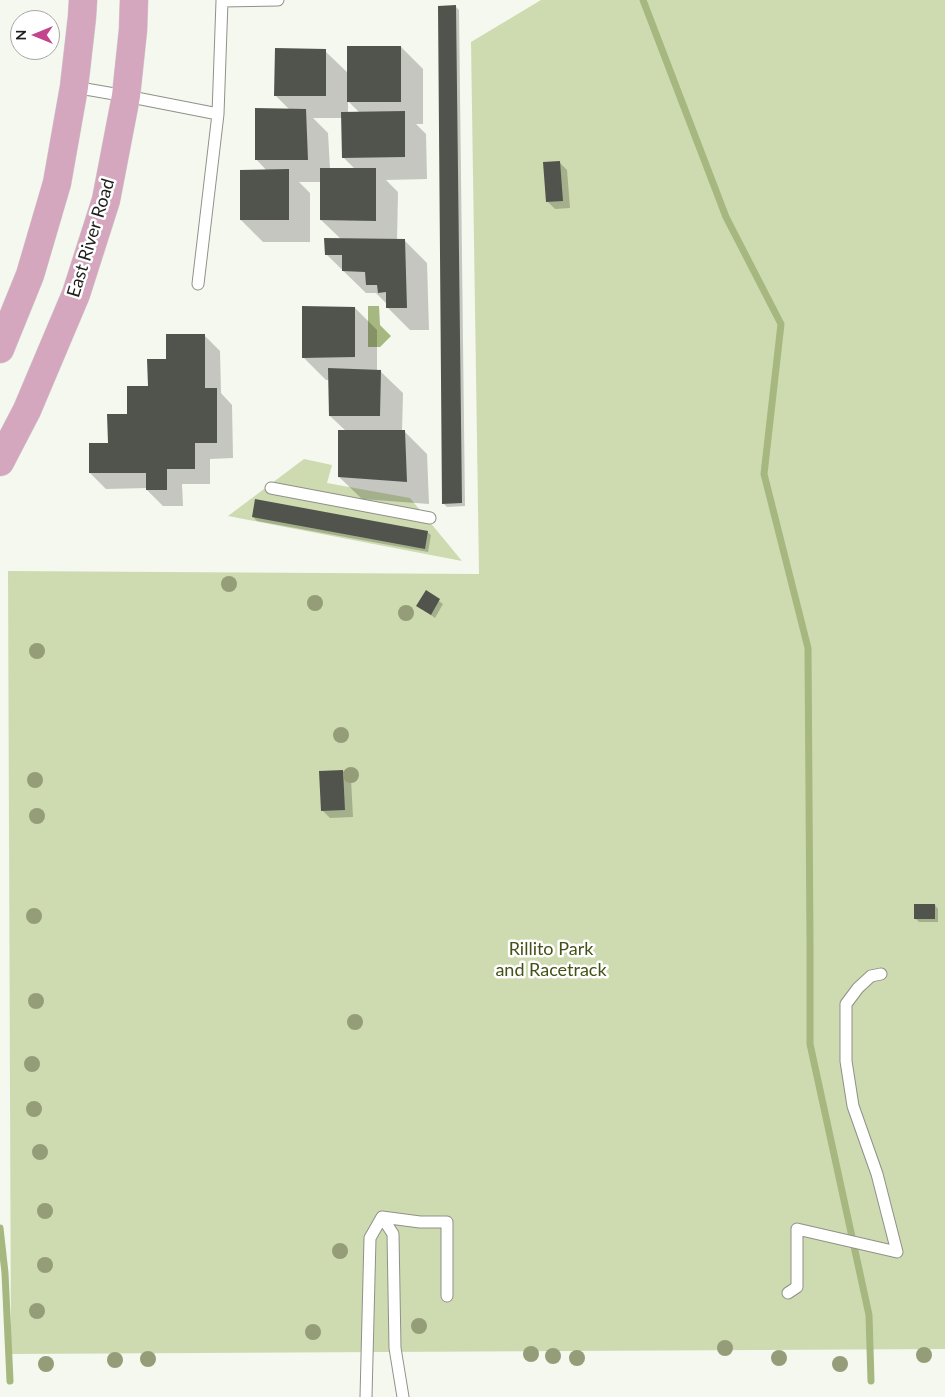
<!DOCTYPE html>
<html>
<head>
<meta charset="utf-8">
<style>
  body { margin:0 }
  #map { position:relative; width:945px; height:1397px; overflow:hidden; background:#f5f8ef; font-family:Lato,sans-serif }
  canvas { display:block }
  .north { position:absolute; left:10px; top:10px; width:50px; height:50px; box-sizing:border-box; background:#fff; border:1px solid #a5a6a5; border-radius:50%; rotate:270deg; font-size:14px; font-weight:700; line-height:20px; text-align:center; color:#1f201d }
  .north::after { content:''; display:block; margin:auto; width:18px; height:22px; background:#c5448e; clip-path:polygon(50% 0,100% 100%,50% 72%,0 100%) }
</style>
</head>
<body>
<div id="map">
<canvas width="945" height="1397"></canvas>
<div class="north">N</div>
</div>
<script>
const g = document.querySelector('canvas').getContext('2d');
g.lineJoin = 'round';
function fillPath(path, color) { g.fillStyle = color; g.fill(path, 'evenodd'); }
function strokePath(path, color, width, dash) { g.strokeStyle = color; g.lineWidth = width; g.lineCap = dash ? 'butt' : 'round'; g.setLineDash(dash || []); g.stroke(path); }
function label(font, color, halo, rows, align = 'center') {
  g.font = font + ' Lato,sans-serif'; g.lineWidth = 5; g.setLineDash([]); g.textBaseline = 'middle'; g.strokeStyle = halo; g.fillStyle = color; for (const [text, x, y, turn = 0] of rows) {
    g.save(); g.translate(x, y); g.rotate((+turn || 0) * Math.PI / 180); g.textAlign = isNaN(turn) ? turn : align; if (halo) g.strokeText(text, 0, 0); g.fillText(text, 0, 0); g.restore();
  }
}
const green = new Path2D(`
  M541 0H945V1349L11 1354 8 571 479 574 471 42Z
  M304 459 332 465 327 483 410 498 462 561 228 516Z`);
const water = new Path2D(`
  M368 306H379L380 325 391 336 380 347H368Z`);
const shadow = new Path2D(`
  M455 6 459 10 465 506 447 507 444 504Z
  M401 47 423 69V124H416L426 134 427 179 386 180 398 192 397 241H405L427 263 429 330H410L387 307V304L376 293H366L326 254 341 239 321 220V182H299L310 193V242H263L241 220 267 171 256 159 290 110 275 95 325 51 348 73ZM348 101 360 113H348ZM313 118H342L344 158 355 169H330L328 133Z
  M559 162 567 170 570 208 555 209 547 201Z
  M355 308 377 330V371H380L403 393 402 432H405L427 454 429 504 362 499 339 477 346 431 330 416V380H326L304 358Z
  M204 335 220 351 221 393 232 405 233 458 210 459V484H182L183 506H163L147 490V488L106 489 90 473 167 360Z
  M253 517 427 532 431 535 428 552 257 521Z
  M426 592 443 604 435 618 418 606Z
  M343 771 351 779 353 817 330 818 322 810Z
  M935 905 938 909V922H919L915 918Z`);
const stream = new Path2D(`
  M643 0 726 217 781 324 764 474 808 648 810 943V1044L869 1315 871 1381
  M0 1228 5 1273 10 1381`);
const building = new Path2D(`
  M456 5 462 503 442 504 438 6Z
  M347 46H401V102H347Z
  M275 48 326 49V96H274Z
  M255 108 306 109 308 160H255Z
  M405 111V157L342 158 341 112Z
  M560 161 563 201 546 202 543 162Z
  M320 168H376V221L320 220Z
  M289 169V220H240V170Z
  M324 238 405 239 407 308H386V292L378 293 377 285H366L365 272 342 271V255H325Z
  M302 306 355 307V357L302 358Z
  M166 334H205V388H217V443H195V469H167V490H146V473H89V443H108L107 414H127V386H148L147 359H166Z
  M328 368 381 370 380 416H329Z
  M338 430H405L407 482 338 477Z
  M255 499 428 531 425 549 252 517Z
  M426 590 440 599 431 615 416 606Z
  M343 770 345 810 321 811 319 771Z
  M914 904H935V919H914Z`);
const service = new Path2D(`
  M74 87 126 96 218 114
  M198 284 218 114 222 1 278 0
  M271 488 430 518
  M382 1217 420 1222H447V1296
  M788 1293 797 1287V1229L897 1252 877 1174 853 1106 846 1061V1004L858 988 871 976 881 974
  M366 1397 370 1238 382 1217 393 1234 395 1348 403 1397`);
const primary = new Path2D(`
  M0 349 30 275 57 183 74 87 82 17 83 0
  M0 462 27 410 76 294 106 200 126 96 133 30 134 0`);
const trees = [
  [229,584],
  [315,603],
  [406,613],
  [37,651],
  [341,735],
  [351,775],
  [35,780],
  [37,816],
  [34,916],
  [36,1001],
  [355,1022],
  [32,1064],
  [34,1109],
  [40,1152],
  [45,1211],
  [340,1251],
  [45,1265],
  [37,1311],
  [419,1326],
  [313,1332],
  [725,1348],
  [531,1354],
  [924,1355],
  [553,1356],
  [577,1358],
  [779,1358],
  [148,1359],
  [115,1360],
  [46,1364],
  [840,1364]
];
const streetNames = [
  ["East River Road",91,238,-73]
];
const parkNames = [
  ["Rillito Park",551,949],
  ["and Racetrack",551,970]
];
fillPath(green, '#cedbb0');
fillPath(water, '#a7b780');
fillPath(shadow, '#0003');
strokePath(stream, '#a7b780', 7);
fillPath(building, '#51544c');
strokePath(service, '#8f9189', 13);
strokePath(primary, '#d2d2d2', 29);
strokePath(service, '#fff', 11);
strokePath(primary, '#d4a7be', 28);
g.fillStyle = '#949d78';
for (const [x, y] of trees) { g.beginPath(); g.arc(x, y, 8, 0, 2 * Math.PI); g.fill(); }
label('18px', '#1f201d', '#fff', streetNames);
label('18px', '#455216', '#fff', parkNames);
</script>
</body>
</html>
